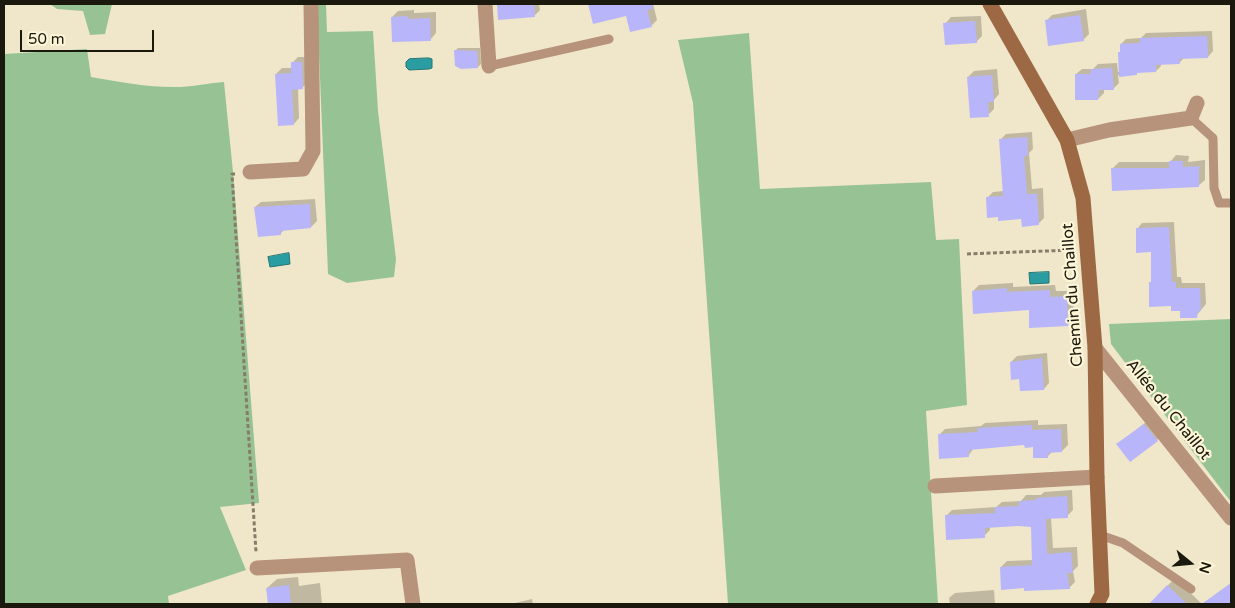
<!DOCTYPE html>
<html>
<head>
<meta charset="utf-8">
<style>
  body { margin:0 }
  #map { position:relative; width:1235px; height:608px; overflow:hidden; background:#f0e7ca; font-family:"Varela Round",sans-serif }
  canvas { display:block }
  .frame { position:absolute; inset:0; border:5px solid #1b180d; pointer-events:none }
  .north { position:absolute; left:1165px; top:538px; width:50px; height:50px; -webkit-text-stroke:4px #fdf5d7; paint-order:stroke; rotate:107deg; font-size:14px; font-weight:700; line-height:20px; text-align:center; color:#1b180d }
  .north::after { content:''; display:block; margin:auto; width:18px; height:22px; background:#1b180d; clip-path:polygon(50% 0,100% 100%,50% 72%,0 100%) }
  .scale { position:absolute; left:20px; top:30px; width:134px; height:22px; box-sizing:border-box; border:2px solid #1b180d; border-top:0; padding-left:6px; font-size:15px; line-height:18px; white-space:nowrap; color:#1b180d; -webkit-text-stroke:4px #fdf5d7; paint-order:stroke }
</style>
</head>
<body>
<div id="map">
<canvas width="1235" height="608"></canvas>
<div class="frame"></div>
<div class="north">N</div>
<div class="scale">50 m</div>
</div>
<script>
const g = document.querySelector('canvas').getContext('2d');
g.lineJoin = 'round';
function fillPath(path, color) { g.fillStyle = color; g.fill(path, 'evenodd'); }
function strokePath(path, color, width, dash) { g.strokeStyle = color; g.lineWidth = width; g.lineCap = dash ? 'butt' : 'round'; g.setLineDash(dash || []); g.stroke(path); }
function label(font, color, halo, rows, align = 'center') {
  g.font = font + ' "Varela Round",sans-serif'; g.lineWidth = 4.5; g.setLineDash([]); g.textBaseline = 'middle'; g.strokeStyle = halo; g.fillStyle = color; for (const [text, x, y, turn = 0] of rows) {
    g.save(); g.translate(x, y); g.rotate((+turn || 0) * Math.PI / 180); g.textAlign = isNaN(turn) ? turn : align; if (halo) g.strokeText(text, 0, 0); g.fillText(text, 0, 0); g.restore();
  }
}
const green = new Path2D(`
  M50 4H112L105 34 90 35 83 11 57 9Z
  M317 4H326L327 32 373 31 378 111 396 259 394 277 347 283 328 274Z
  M749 33 760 189 931 182 936 240 959 239 967 405 926 411 938 604H728L693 103 678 40Z
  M87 49 91 77C120 82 151 88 181 87 196 86 210 83 224 82L233 172 259 503 220 507 246 570 168 596 169 604H4V54Z
  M1231 319V502L1111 344 1109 324Z`);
const water = new Path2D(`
  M429 58 432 59V68L429 69 409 70 406 67V62L409 59Z
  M289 253 290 264 270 267 268 257Z
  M1049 272V283L1030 284 1029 273Z`);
const shadow = new Path2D(`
  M498 4H539L540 10 534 16 499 18Z
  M589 4H642V6L653 4 657 20 651 26 627 14 594 22Z
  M1086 9 1089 34 1083 40 1046 21 1052 15Z
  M414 10V13L436 12V33L430 40 392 17 398 11Z
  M981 16 982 36 976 42 945 24 951 17Z
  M1212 31 1213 51 1208 57H1185L1179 63H1161V66L1156 71 1138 72 1136 74 1118 75 1119 83 1113 89H1104V93L1098 99 1076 74 1082 69H1093L1098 64 1117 63 1118 72 1120 71 1121 44 1126 39 1141 38 1146 33Z
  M458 48H480L481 64 478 67 455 51Z
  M298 57H308V82L302 88H298L299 118 294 124 276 74 282 68H292V63Z
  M997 69 999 94 994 100V109L988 115 968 77 974 71Z
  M1032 132 1033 149 1029 153 1032 189 1043 188 1044 218 1038 224 1023 218 987 198 993 192 1004 191 1001 139 1006 134Z
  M1176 155 1189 156 1188 162 1205 160V180L1198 186 1113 168 1119 162H1170Z
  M315 199 317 221 311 227 285 229 280 234 255 207 261 202Z
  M1174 222 1177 277H1181L1182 283H1205L1206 304 1196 316 1172 305 1150 283 1152 281V250L1137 229 1142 223Z
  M1013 283V287L1055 285 1056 291H1073L1074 319 1068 325 1030 309 973 291 979 285Z
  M1047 353 1049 383 1044 389 1021 377 1011 362 1017 356Z
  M1150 419 1163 434 1157 440 1124 439Z
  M1038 420V425L1067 424 1068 445 1062 451H1053L1048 456 1034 445 1025 444 974 448 968 456 939 435 945 429 981 426 985 423Z
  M1072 490 1073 510 1067 516 1051 518 1053 548 1077 547 1078 566 1073 571 1075 582 1069 588 1001 567 1007 561 1033 560 1032 526 1018 525 990 527V530L984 536 946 516 952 510 996 507 1002 502 1021 501 1026 495H1041L1044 492Z
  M298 577 299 586 320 583 322 604H269L267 588 277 579Z
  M1175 578 1202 604H1158L1154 600Z
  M1231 583V604H1202Z
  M994 590 995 604H950L949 598 955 593Z
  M532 599 533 604H511Z`);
const building = new Path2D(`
  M497 4H534L535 17 498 20Z
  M588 4H652L653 9 647 10 652 27 630 32 626 16 593 24Z
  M1080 15 1084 41 1048 46 1045 20Z
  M408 16V19L430 18 431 41 392 42 391 17Z
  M975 21 977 43 945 45 943 23Z
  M1207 36 1208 58 1179 59 1180 64 1156 65V72L1137 73V75L1119 77 1118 52H1120V44L1140 43V38Z
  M454 50 477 51 478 68 461 69 455 66Z
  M291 62H302L303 89 292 90 294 125 278 126 275 74 291 73Z
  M1112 68 1114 90H1099L1098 100H1075V74H1090L1091 69Z
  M992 75 994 102H988L989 117 970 118 967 77Z
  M1027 137 1028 156H1024L1027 194H1037L1039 225 1022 227 1021 219 998 221V217L987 218 986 197 1003 196 999 139Z
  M1169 161H1183V167L1199 166V187L1112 191 1111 168H1169Z
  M310 204 311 228 281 231V235L258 237 254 207Z
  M1169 227 1172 282H1176V288H1200L1201 311H1198L1197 318H1180V311H1171V306L1149 307V282H1151V252L1136 253V228Z
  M1007 288V292L1050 290V297L1067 296 1068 326 1029 328V310L973 314 972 291Z
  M1042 358 1044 390 1020 391 1019 379 1011 380 1010 362Z
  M1144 424 1158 441 1130 462 1116 444Z
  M1032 425V430L1061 429 1062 452 1048 453V458H1033V447L1025 448 1024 445 969 450V457L939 459 938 434 978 432 977 428Z
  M1067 496 1068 518 1046 519 1047 554 1071 552 1073 573H1067L1070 589 1024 591V588L1001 590 1000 567 1032 565 1031 527 1018 526 985 528V538L946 540 945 515 995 513V507L1019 506V501L1036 500 1037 498Z
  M1231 583V604H1202Z
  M289 585 291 604H268L266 588Z
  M1167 585 1187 604H1149Z`);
const path = new Path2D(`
  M235 174H232L256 552
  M967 254 1072 250`);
const lane = new Path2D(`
  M489 66 609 39
  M1191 118 1213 138 1214 188 1219 203H1231
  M1100 535 1123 543 1191 589`);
const street = new Path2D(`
  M485 4 489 66
  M1067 140 1109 130 1191 118 1197 103
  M250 172 303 169 313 151 311 4
  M1095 348 1231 518
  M935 486 1097 477
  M257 568 407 560 413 604`);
const secondary = new Path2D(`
  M990 4 1067 140 1083 198 1095 348 1097 477 1102 594 1097 604`);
const streetNames = [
  ["Chemin du Chaillot",1073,295,-94],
  ["Allée du Chaillot",1168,410,51]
];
fillPath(green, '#97c394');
fillPath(water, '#299da1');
strokePath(water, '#257575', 1);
fillPath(shadow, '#0003');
fillPath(building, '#b8b5fb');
strokePath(path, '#837d69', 3, [4, 2.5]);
strokePath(lane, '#b7937b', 9);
strokePath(street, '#b7937b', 15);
strokePath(secondary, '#9d6945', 15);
label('16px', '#1b180d', '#fdf5d7', streetNames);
</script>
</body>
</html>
